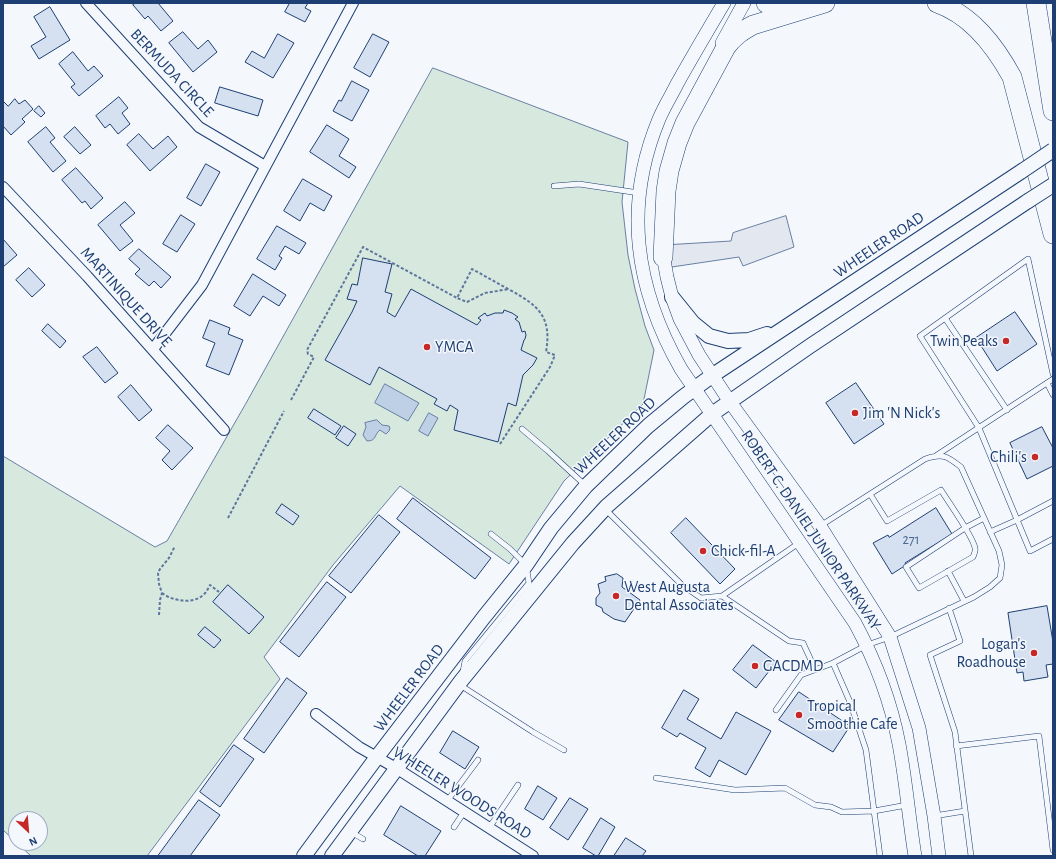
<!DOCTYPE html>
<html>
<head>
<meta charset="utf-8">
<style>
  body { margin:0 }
  #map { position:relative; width:1056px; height:859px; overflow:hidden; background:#f4f7fb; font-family:"Alegreya Sans",sans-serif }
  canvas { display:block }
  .frame { position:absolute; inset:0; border:4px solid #1d3f73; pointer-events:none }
  .north { position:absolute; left:8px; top:811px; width:40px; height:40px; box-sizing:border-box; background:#f4f7fb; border:1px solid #9eadc5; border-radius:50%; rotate:154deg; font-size:11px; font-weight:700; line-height:16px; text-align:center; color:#1d3f73 }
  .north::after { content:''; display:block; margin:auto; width:14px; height:18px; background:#c62828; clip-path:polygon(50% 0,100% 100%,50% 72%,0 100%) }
</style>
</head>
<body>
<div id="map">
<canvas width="1056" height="859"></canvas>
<div class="frame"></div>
<div class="north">N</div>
</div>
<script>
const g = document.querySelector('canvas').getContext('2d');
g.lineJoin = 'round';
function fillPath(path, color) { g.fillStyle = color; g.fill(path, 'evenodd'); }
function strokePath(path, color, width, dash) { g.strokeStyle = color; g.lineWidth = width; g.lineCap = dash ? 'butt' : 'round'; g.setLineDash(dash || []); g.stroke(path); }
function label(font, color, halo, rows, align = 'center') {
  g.font = font + ' "Alegreya Sans",sans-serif'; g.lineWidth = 3; g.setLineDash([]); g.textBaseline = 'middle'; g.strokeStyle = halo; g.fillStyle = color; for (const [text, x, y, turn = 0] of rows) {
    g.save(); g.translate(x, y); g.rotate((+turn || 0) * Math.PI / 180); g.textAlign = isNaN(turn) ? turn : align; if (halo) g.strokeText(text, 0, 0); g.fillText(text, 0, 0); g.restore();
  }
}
const green = new Path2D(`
  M433 68 628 142 622 202 628 255 635 289 645 326 654 350 643 404 564 481 509 564 400 486 333 565 264 657 280 679 147 856H31L17 843H40V819H16V842L3 830V456L155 547 167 541 245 405Z`);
const parking = new Path2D(`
  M786 216 794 247 743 266 739 257 665 268 664 245 731 241 733 233Z`);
const water = new Path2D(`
  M385 384 419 403 408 421 375 403Z
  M429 413 438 418 428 436 419 431Z
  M377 420 382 425 389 426 390 428 389 431 386 434 380 430C374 434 377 441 367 441L363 435 366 427 365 423Z`);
const building = new Path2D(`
  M136 3H158L173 21 161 31 148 16 145 19 133 5Z
  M290 3H308L305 8 311 11 305 22 285 12Z
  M50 7 70 40 39 59 31 46 46 37 34 17Z
  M183 32 198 49 208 40 217 52 193 72 169 43Z
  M278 34 294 43 273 78 245 62 252 51 264 58Z
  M373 34 389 42 370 77 354 68Z
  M73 52 88 71 94 66 103 76 79 96 71 87 75 84 59 64Z
  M352 81 369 90 352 121 333 111 339 100 341 101Z
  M220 87 263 100 258 116 215 103Z
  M119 97 128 108 122 113 130 124 118 134 110 124 105 128 96 116Z
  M15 99 19 104 25 100 33 109 22 119 25 122 11 135 3 126V101L8 106Z
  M39 106 45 113 41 117 34 111Z
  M327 125 349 139 339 156 356 167 349 178 310 152Z
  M46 127 55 138 50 142 66 161 53 172 28 142Z
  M75 127 91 145 80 154 64 137Z
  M139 134 153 149 168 136 177 147 150 171 127 145Z
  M206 164 220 172 201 206 187 198Z
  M76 168 103 198 91 209 85 201 82 203 62 180Z
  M303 179 332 196 324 211 310 203 300 221 284 211Z
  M125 202 135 213 120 225 133 241 120 251 98 225Z
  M181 215 195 224 177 252 163 244Z
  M277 226 306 243 299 254 285 246 279 256 282 258 275 270 257 259Z
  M3 239 17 255 3 267Z
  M139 249 171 277 161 288 154 281 149 286 135 274 140 269 129 259Z
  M363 258 392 264 385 292 392 294 387 312 395 317 411 289 477 325 481 320 478 318 485 313 487 316 495 313H503L504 310 512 313 518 317 515 319 519 322 522 332 525 331 526 335 525 339 524 340 521 350 537 358 533 365 523 375 516 406 508 403 498 442 454 430 458 410 450 405 447 411 434 404 437 399 379 367 370 385 325 360 352 312 357 301 347 299 352 284 357 285Z
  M29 268 45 285 32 297 16 280Z
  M253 274 286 295 279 306 263 296 250 316 234 306Z
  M1015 312 1037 344 997 371 976 338Z
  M210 320 230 328 228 334 243 340 229 375 206 366 215 343 203 338Z
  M48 324 66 341 60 348 42 331Z
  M97 347 118 373 105 383 83 357Z
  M856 383 884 424 854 444 826 403Z
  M131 385 152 410 139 421 118 397Z
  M314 409 341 426 335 435 308 418Z
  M168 425 193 448 172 470 162 460 170 451 156 438Z
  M344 426 356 434 348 446 336 438Z
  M1042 427 1053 448V466L1027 479 1010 443Z
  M413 498 491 558 475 579 397 519Z
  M282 504 299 516 293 525 276 513Z
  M936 508 952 534 905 563 906 565 892 574 873 543 888 535 889 537Z
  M379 515 400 532 351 593 329 576Z
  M686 518 735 569 720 584 671 533Z
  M617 574 623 578 622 587 640 600 625 622 614 619 603 612 602 608 596 605V598L600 593 598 584 606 581 605 577Z
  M327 582 346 597 299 657 280 642Z
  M228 585 264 617 249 634 213 602Z
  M1047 606 1053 642V664L1046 665 1048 677 1024 681 1023 672 1017 673 1008 613Z
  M205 627 221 640 214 648 198 635Z
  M753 645 776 662 756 688 733 670Z
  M287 678 307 693 264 753 244 739Z
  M684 690 699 699 687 719 721 739 736 712 771 731 746 775 719 760 710 777 695 768 706 748 680 733 677 737 662 728Z
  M799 692 850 726 833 752 779 720Z
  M453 731 479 747 465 769 440 753Z
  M234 745 254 759 220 807 200 792Z
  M538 786 557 798 543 820 525 809Z
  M570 798 588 809 568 840 550 828Z
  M199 800 220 815 190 856H158Z
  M401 806 441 831 425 856H418L384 835Z
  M601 818 615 827 598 856H596L583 848Z
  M626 838 646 851 642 856H614Z`);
const path = new Path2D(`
  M291 400 314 357 308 354 307 350 363 247 457 298
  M500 444 550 367 555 355 546 352C552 317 539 306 510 290 497 283 485 276 472 269L457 298 467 302 485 293 509 289
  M228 518 284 411
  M162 593C172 601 192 604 202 596 206 593 208 589 210 585L219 592
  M159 615 160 600 162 593 159 584 158 573 160 569 169 558 175 546`);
const service = new Path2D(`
  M554 186 579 184 639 193
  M945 318 1007 410
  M1053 374 1028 259 920 336 979 428 1030 551 1053 539
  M1047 383 1053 395
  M522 429 548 451 585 485
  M937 455 1053 379
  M870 494 887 521 941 490C949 503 973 536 975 548 976 551 974 554 973 557L919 588 906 567 965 528 984 518
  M606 510 682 585 701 598 722 596
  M990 532 1017 520 1053 501
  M799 543 722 596 789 641 803 643 815 669
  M948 571 964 601
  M949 608 960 641 930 655 955 732 971 856
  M833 663 850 702 866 750 880 856
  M463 672 465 661 529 583 526 565 510 549 491 534
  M460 685 533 732 564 750
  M776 710 801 675 833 663 867 645 890 637 974 597 990 587 1000 578 1002 565 999 551 961 467C947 456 943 453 925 459L820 526
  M956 746 1039 736 1053 850
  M656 778 735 790 785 788 815 805 831 807 842 812 874 811 907 805
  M447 801 478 760
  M934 816 965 811
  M454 827 464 812
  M489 828 518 785
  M351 832 363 839`);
const minor = new Path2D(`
  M86 3 199 127 265 166
  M3 187 87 276 224 430
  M153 349 202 285 353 3
  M316 714 359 747 396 768 533 856`);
const tertiary = new Path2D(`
  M724 3C708 30 692 57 677 84 671 96 664 107 659 119 623 206 635 288 681 369L855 623C875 660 891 702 899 744 906 781 909 819 915 856
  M722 43 744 3
  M662 249 667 277 672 297 680 319 699 355 730 402 820 526 890 637 919 728 934 816 939 856`);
const secondary = new Path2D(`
  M672 297 693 323 709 336 728 341 749 340 767 334
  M304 856 377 757 484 617 526 565 551 528 586 486 648 426 683 397 713 375 1022 171
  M332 856 461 681 573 543 607 506 712 414 810 346 1028 201`);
const motorway = new Path2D(`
  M766 3C775 10 783 11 794 10
  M937 3C972 15 995 46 1012 77L1053 234
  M1036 3 1053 111
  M663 257 666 191 669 171 677 143 685 123 726 47C734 36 742 31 753 25L825 3`);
const secondaryBridge = new Path2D(`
  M1022 171 1053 150
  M1028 201 1053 185`);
const markers = [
  [1006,341,4,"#c62828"],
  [427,347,4,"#c62828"],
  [855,413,4,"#c62828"],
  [1035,457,4,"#c62828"],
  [703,551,4,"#c62828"],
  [616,596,4,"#c62828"],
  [1034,653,4,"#c62828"],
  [755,666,4,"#c62828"],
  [799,715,4,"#c62828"]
];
const numberNames = [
  ["271",911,540]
];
const streetNames = [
  ["BERMUDA CIRCLE",172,73,47],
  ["WHEELER ROAD",879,245,-34],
  ["MARTINIQUE DRIVE",126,297,48],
  ["WHEELER ROAD",615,436,-43],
  ["ROBERT C. DANIEL JUNIOR PARKWAY",811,530,56],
  ["WHEELER ROAD",409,688,-53],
  ["WHEELER WOODS ROAD",462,793,32]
];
const poiNames = [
  ["Twin Peaks",998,341,"right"],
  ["YMCA",435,347],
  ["Jim 'N Nick's",863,413],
  ["Chili's",1027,457,"right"],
  ["Chick-fil-A",711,551],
  ["West Augusta",624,587],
  ["Dental Associates",624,605],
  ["Logan's",1026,644,"right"],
  ["Roadhouse",1026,662,"right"],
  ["GACDMD",763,666],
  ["Tropical",807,706],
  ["Smoothie Cafe",807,724]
];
fillPath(green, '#d7e8df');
strokePath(green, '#687fa3', 1);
fillPath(parking, '#e3e8f0');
strokePath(parking, '#687fa3', 1);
fillPath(water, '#bed0e5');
strokePath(water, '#687fa3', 1);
fillPath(building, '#d5e0f0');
strokePath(building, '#1d3f73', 1);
strokePath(service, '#1d3f73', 6);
strokePath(minor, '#1d3f73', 12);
strokePath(tertiary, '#1d3f73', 14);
strokePath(secondary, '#1d3f73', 16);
strokePath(motorway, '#1d3f73', 20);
strokePath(path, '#5e769c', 2, [3, 2]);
strokePath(service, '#f4f7fb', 5);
strokePath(minor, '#f4f7fb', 10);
strokePath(tertiary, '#f4f7fb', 13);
strokePath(secondary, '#f4f7fb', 14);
strokePath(motorway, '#f4f7fb', 19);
strokePath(secondaryBridge, '#1d3f73', 16, []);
strokePath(secondaryBridge, '#f4f7fb', 14);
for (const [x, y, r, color] of markers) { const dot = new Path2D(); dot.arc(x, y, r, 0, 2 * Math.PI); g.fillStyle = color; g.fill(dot); strokePath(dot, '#f4f7fb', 1.5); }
label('14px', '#4b6792', null, numberNames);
label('16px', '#1d3f73', '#f4f7fb', streetNames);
label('16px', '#1d3f73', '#f4f7fb', poiNames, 'left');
</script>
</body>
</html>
